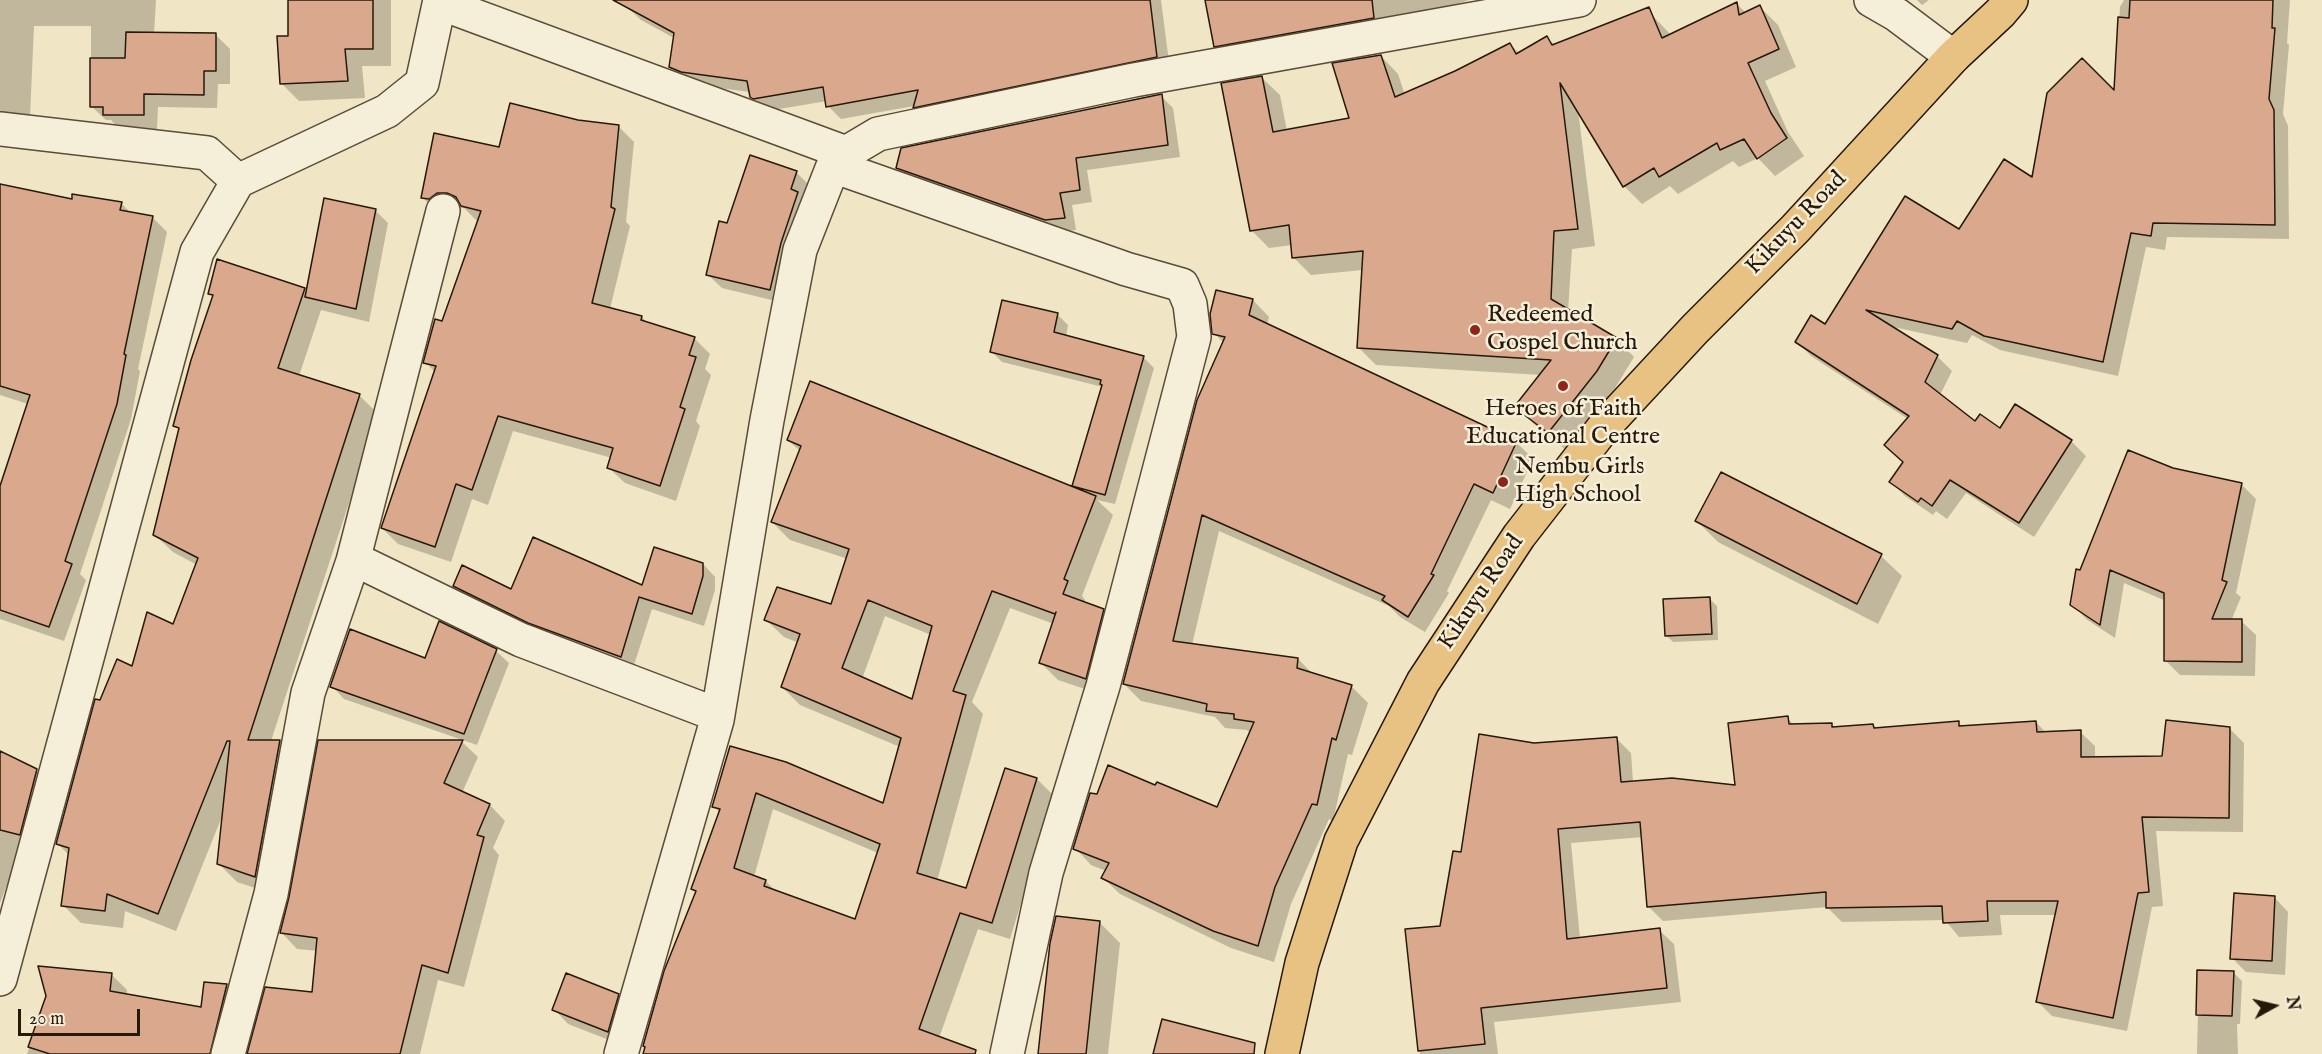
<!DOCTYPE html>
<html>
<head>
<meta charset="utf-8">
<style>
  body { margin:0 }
  #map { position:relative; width:2322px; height:1054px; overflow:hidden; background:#f0e5c4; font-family:"IM FELL English",serif }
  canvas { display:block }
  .north { position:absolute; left:2244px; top:976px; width:60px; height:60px; -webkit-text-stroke:4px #f5eed9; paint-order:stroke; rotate:82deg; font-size:16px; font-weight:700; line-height:24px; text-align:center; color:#27190a }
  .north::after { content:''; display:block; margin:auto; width:21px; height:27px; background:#27190a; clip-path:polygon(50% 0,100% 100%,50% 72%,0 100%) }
  .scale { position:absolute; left:18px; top:1009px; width:122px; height:27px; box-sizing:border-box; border:3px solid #27190a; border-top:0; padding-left:8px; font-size:18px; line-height:21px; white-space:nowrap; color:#27190a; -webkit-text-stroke:4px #f5eed9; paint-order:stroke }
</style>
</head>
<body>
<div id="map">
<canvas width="2322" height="1054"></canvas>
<div class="north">N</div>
<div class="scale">20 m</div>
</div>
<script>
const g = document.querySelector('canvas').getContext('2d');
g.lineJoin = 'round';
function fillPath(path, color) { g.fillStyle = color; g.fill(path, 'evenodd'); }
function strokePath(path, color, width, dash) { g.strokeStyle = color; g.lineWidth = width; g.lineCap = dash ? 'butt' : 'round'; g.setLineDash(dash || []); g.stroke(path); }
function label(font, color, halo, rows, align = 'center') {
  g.font = font + ' "IM FELL English",serif'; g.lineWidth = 5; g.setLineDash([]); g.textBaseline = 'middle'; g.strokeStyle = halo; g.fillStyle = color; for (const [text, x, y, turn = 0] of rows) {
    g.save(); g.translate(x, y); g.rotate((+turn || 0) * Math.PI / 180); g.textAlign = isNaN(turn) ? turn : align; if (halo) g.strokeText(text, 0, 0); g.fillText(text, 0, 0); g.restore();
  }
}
const shadow = new Path2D(`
  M0 0H156L154 34 216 35 230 49V84H218L217 108 158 107 157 129H119L111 120H106L91 106V26H34L30 117 0 115Z
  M289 0H391V66H362L365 98 299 101 281 83 290 37Z
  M631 0H1161L1170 70 927 120 914 106 841 119 828 106 827 101 767 111 751 97 750 92 696 85 684 80 670 67 674 38 641 20 627 7Z
  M1206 0H1469L1454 5 1456 18 1231 61 1215 46Z
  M1917 0H1929L1922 5Z
  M2124 0H2290L2287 43 2289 45 2283 114 2288 126 2289 239 2167 237 2165 250 2146 247 2118 376 2000 350 1972 335 1967 343 1889 326 1937 356 1952 371 1940 395 1976 423 2000 430 2071 441 2086 456 2034 537 1966 493 1947 519 1936 511 1933 515 1905 496 1891 482 1904 463 1908 419 1811 356 1797 342 1826 326 2033 180 2115 93 2120 7Z
  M1737 4 1746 13 1760 7 1778 25 1796 67 1765 81 1788 132 1804 156 1775 176 1758 158 1739 167 1733 161 1678 194 1670 186 1642 204 1624 186 1578 110 1595 246 1572 249 1568 311 1616 339 1634 357 1615 388 1566 450 1534 424 1516 406 1541 375 1376 365 1359 348 1363 270 1311 275 1293 257 1292 245 1269 248 1251 230 1262 78 1280 95 1287 131 1351 119 1381 56 1398 74 1405 95 1455 73 1510 44 1519 53 1547 38 1555 45 1651 14 1671 35Z
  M1161 96 1173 108 1180 157 1087 170 1092 202 1072 205 1076 230 1058 232 910 180 898 168Z
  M578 121 618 126 634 142 626 222 630 226 610 309 642 317 648 324 694 338 710 354 705 369 711 375 696 421 700 426 676 501 625 483 609 468 612 458 513 431 488 505 472 499 451 562 398 544 382 528 436 373 425 362 443 322 478 222 464 208 454 209 438 213 422 197 501 149Z
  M796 172 810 186 784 303 722 288 707 274 728 225Z
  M0 185 73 201 121 203 131 213 152 217 167 232 138 369 140 371 131 419 80 574 86 580 64 641 0 619V485L2 486 28 404 0 395Z
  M375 210 388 223 369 322 321 310 299 376 360 396 378 414 271 741H280L298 759 273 894 237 882 219 864 223 814 176 931 125 911 123 928 81 923 63 905 70 856 58 844 101 702 174 626 197 565 173 552 154 534 180 430 175 426 214 297 210 293 304 290 307 293Z
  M1253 300 1269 317 1267 325 1516 442 1533 459 1510 509 1491 500 1447 591 1449 593 1425 632 1400 617 1389 606 1219 531 1192 645 1298 659 1313 674 1351 686 1368 703 1352 755 1348 754 1333 821 1329 819 1291 904 1274 962 1231 948 1120 894 1103 878 1106 871 1091 865 1075 848 1098 796 1156 787 1218 809 1250 733 1247 730 1225 728 1215 717 1141 701 1124 684 1224 343 1214 333Z
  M1058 315 1068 325 1066 337 1143 357 1154 368 1115 504 1097 500 1113 515 1082 596 1085 600 1084 603 1103 610 1121 628 1103 695 1058 680 1041 663 1054 624 1010 608 972 702 983 714 937 881 967 890 1037 779 1054 796 1010 939 978 929 939 1038 966 1054H645L697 893 692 888 720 813 714 806 731 748 884 805 900 747 800 705 782 687 799 643 784 637 766 620 832 606 848 559 790 540 772 522 801 452 788 440 1079 491 1074 485 1103 387 1002 362 992 352ZM885 616 931 635 913 701 862 679ZM773 809 878 853 856 921 776 892 766 881 754 877Z
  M2173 469 2242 485 2256 499 2236 593 2241 597 2231 621H2241L2256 635 2255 676 2180 675 2166 661V601L2124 583 2115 638 2086 619 2072 604 2080 572Z
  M1722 474 1881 556 1902 576 1878 624 1718 542 1697 521Z
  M703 564 715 577V590L704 626 652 609 633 668 542 635 468 599 455 586 511 591 643 587Z
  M1710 599 1717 606 1718 640 1673 642 1666 635Z
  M440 623 496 651 509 663 477 745 344 699 332 686 425 660Z
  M1787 718 1795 726 1831 724 1836 729 1873 725 1877 729 1959 723 1963 727 2036 722 2046 733 2080 732 2095 746V759L2163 758 2229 728 2244 743 2243 832 2156 831 2163 906 2152 907 2127 1031 2052 1016 2037 1001 2057 915H2000L2002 935 1959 937 1945 920 1842 922 1827 907 1663 921 1648 906 1643 837 1571 843 1580 939 1659 930 1674 944 1681 1002 1494 1022 1498 1054H1420L1407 931 1441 927 1462 854 1534 745 1616 738 1631 753 1633 782 1737 786Z
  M320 741 462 742 478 757 462 793 490 805 505 821 493 848 499 855 464 987 438 980 420 1054H249L313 993 318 951 297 949 282 933 291 898Z
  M0 753 37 771 52 786 22 846 0 903Z
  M2274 897 2288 912 2285 975 2246 972 2232 958Z
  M1099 922 1120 943 1108 1054H1040Z
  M2199 972H2233L2242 981 2240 1024H2237L2238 1054H2197Z
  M111 974 127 990V995L203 1009 206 983 227 985 243 1001 222 1054 184 1045 181 1054H27L41 1016Z
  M618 996 632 1010 622 1045 568 1024 554 1009Z`);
const building = new Path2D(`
  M288 0H373V49H345L348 81 280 84 277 36H288Z
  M613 0H1150L1157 57 913 108 918 90 826 107 823 87 753 99 750 97 747 81 681 72 669 67 674 33Z
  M1205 0H1372L1374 18 1214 47Z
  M2130 0H2273L2272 28H2275L2269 99 2274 110 2275 225 2153 223 2151 236 2131 233 2103 362 1984 336 1957 321 1952 329 1866 310 1938 355 1925 382 1975 421 1980 414 2000 428 2015 404 2072 440 2019 523 1950 480 1932 506 1921 498 1918 502 1889 482 1903 462 1884 445 1909 416 1795 342 1811 315 1825 324 1905 196 1959 229 2004 159 2032 177 2047 93 2082 58 2114 90 2118 17 2129 18Z
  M1737 2 1739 15 1760 5 1779 49 1748 63 1771 113 1787 138 1757 159 1744 139 1720 150 1717 143 1659 177 1654 168 1623 187 1560 83 1578 229 1554 231 1551 299 1617 338 1597 371 1548 433 1514 407 1551 360 1357 348 1363 251 1292 258 1289 225 1250 231 1221 83 1262 76 1273 132 1349 118 1332 63 1381 55 1395 97 1455 71 1510 43 1516 54 1547 36 1552 45 1649 7 1662 38Z
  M126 32 216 33V71H204V95L144 94V115H103V107H90V58H125Z
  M1162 94 1168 145 1076 158 1080 190 1060 193 1065 218 1045 220 896 168 901 148Z
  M510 103 578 120 619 125 611 207 615 209 592 303 642 316 641 320 695 337 689 355 696 357 680 407 685 409 660 486 607 468 613 448 498 416 472 490 456 484 435 547 381 528 436 366 423 363 435 319 442 321 481 211 461 206 456 197 447 193H437L429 199 421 198 434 133 499 147Z
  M750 155 797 171 791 189 798 192 781 243 770 290 706 275 719 221 727 223Z
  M0 184 72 199V194L122 202 120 210 153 216 124 354 126 355 117 404 65 561 72 564 49 627 0 610V486L30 395 0 386Z
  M324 198 376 209 356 309 305 297Z
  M217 259 305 288 278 368 360 394 248 740H280L255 877 217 864 230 741H227L158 914 107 894 105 911 61 906 69 848 56 844 95 699 100 700 117 659 132 666 147 612 173 624 198 558 153 535 179 428 173 426 191 360 213 295 208 294Z
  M1216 290 1253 299 1249 315 1517 441 1493 493 1474 484 1431 574 1434 575 1408 617 1382 600 1385 596 1202 515 1173 641 1298 658 1297 668 1352 685 1336 740 1332 738 1317 805 1312 804 1275 887 1258 946 1213 931 1101 878 1109 863 1073 849 1090 793 1097 794 1108 765 1155 785 1157 782 1217 807 1254 722 1234 719V714L1206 711 1207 704 1123 684 1197 400 1225 337 1212 334 1210 314Z
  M1002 300 1058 313 1054 332 1144 356 1105 495 1072 486 1102 385 1100 384 1101 380 990 352Z
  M810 381 1096 496 1064 579 1068 581 1063 594 1104 609 1086 679 1039 663 1056 612 1055 614 992 591 953 691 966 695 917 873 966 888 1005 768 1037 778 992 923 960 913 919 1029 976 1050 975 1054H643L645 1047 643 1046 664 971 696 891 691 889 720 809 712 807 730 746 786 762 883 803 901 738 781 687 800 634 764 620 777 587 831 604 849 549 771 522 801 446 787 440ZM868 600 932 626 912 699 842 668ZM756 793 880 844 855 919 764 886 766 880 734 868Z
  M2128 450 2173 468 2242 483 2222 580 2227 582 2212 619H2242V662L2164 661V593L2110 570 2100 625 2070 605 2076 569 2080 570Z
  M1721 472 1882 554 1857 604 1695 521Z
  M533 537 642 585 654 547 703 563V576L692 614 639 597 621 657 528 623 453 586 462 565 511 589Z
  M1710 597 1712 634 1665 636 1663 599Z
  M439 621 497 649 464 734 330 687 350 629 425 658Z
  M1788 716 1789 724 1832 723V727L1873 724 1874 728 1959 721V726L2036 721 2037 732 2081 730V757L2162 756 2166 720 2230 727 2229 818 2142 817 2149 892 2138 893 2113 1018 2036 1002 2058 901H1987L1988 921 1943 923 1942 906 1826 908V892L1647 907 1640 822 1558 829 1567 939 1660 928 1667 988 1481 1008 1485 1044 1418 1051 1405 929 1440 926 1453 851 1461 852 1479 734 1534 743 1617 737 1621 782 1672 778 1735 785 1728 723Z
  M318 740H463L444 783 490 804 477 835 484 837 448 973 422 965 400 1054H247L265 987 312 992 317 938 280 933 289 897Z
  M0 751 37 769 20 835 0 830Z
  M2234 893 2275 896 2272 961 2230 959Z
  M1056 916 1100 921 1086 1054H1038L1050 943Z
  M38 966 112 973 110 991 201 1007 204 982 227 984 210 1054H50L28 1047 46 996Z
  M2197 970 2234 971 2232 1016 2196 1015Z
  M566 973 619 994 608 1032 552 1010Z
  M1162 1019 1255 1043 1254 1054H1153Z`);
const minor = new Path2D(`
  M1871 0 1897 15 1953 57
  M440 3 846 153 878 134 1134 80 1579 0
  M0 129 207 153 238 181
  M833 166 1126 269 1182 285 1190 304 1194 337 1103 686 1046 873 1007 1054
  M354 559 521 640 718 715
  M0 979 197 252 238 181 387 111 422 83 440 0
  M228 1054 271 894 308 693 353 561 443 211
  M621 1054 717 720 767 420 800 250 833 166 846 153`);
const major = new Path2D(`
  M1282 1054 1302 963 1341 841 1423 682 1519 536 1604 427 1695 329 1795 229 1953 57 2000 13 2011 0`);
const markers = [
  [1475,330,6,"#8f2418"],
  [1563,386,6,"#8f2418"],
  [1503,482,6,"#8f2418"]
];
const streetNames = [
  ["Kikuyu Road",1797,224,-46],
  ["Kikuyu Road",1482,593,-56]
];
const poiNames = [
  ["Redeemed",1487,316],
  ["Gospel Church",1487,344],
  ["Heroes of Faith",1563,410,"center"],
  ["Educational Centre",1563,438,"center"],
  ["Nembu Girls",1515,468],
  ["High School",1515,496]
];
fillPath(shadow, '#0003');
fillPath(building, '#daa98d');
strokePath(building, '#27190a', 1.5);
strokePath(minor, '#594c38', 36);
strokePath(major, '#27190a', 36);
strokePath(minor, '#f5eed9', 33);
strokePath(major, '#e8c282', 33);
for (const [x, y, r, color] of markers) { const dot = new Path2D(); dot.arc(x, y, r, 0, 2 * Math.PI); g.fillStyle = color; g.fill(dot); strokePath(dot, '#f5eed9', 2); }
label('24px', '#27190a', '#f5eed9', streetNames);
label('24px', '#27190a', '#f5eed9', poiNames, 'left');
</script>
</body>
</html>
